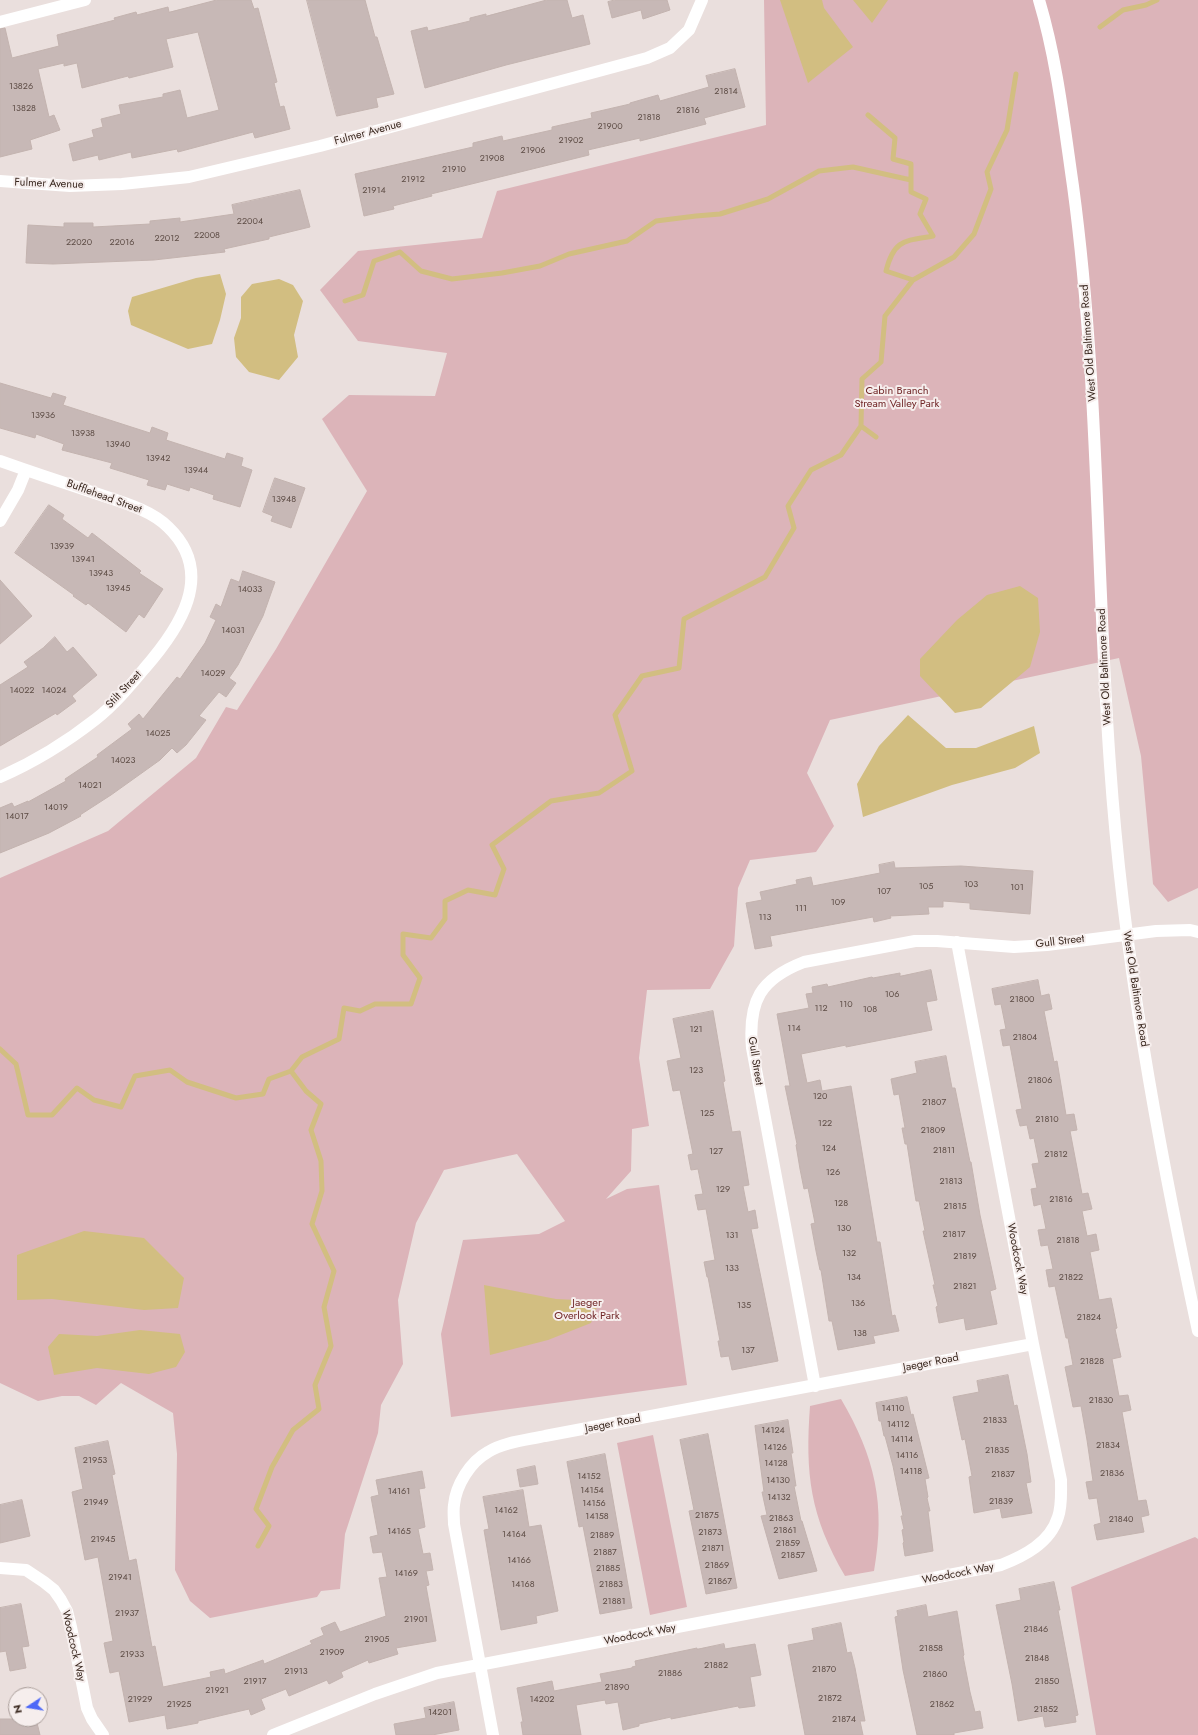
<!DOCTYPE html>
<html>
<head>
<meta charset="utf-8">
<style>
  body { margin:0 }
  #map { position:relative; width:1198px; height:1735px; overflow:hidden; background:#eadfdd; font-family:Jost,sans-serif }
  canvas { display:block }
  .north { position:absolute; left:8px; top:1687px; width:40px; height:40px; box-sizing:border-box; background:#f6eeed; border:1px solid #aa9e9a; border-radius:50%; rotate:258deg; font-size:11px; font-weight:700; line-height:16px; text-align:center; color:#39271e }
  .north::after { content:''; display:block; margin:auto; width:14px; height:18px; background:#4d68f7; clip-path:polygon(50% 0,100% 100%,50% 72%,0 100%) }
</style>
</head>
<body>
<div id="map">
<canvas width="1198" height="1735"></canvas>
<div class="north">N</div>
</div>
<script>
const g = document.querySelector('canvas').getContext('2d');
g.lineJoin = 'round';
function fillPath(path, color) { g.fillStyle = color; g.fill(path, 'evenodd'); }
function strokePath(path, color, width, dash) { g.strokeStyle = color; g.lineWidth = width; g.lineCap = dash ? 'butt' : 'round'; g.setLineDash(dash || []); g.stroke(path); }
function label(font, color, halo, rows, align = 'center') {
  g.font = font + ' Jost,sans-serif'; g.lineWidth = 4; g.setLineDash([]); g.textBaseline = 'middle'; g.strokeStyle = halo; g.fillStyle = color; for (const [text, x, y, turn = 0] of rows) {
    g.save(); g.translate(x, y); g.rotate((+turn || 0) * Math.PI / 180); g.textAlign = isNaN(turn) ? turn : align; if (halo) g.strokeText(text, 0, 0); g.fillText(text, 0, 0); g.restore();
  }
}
const green = new Path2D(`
  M764 0H1198V888L1168 902 1153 884 1141 756 1119 658 830 720 807 773 834 826 816 852 750 860 738 888 734 946 710 989 647 990 639 1058 649 1126 632 1129 631 1171 606 1199 627 1189 659 1185 687 1385 451 1417 441 1334 463 1240 539 1234 565 1221 517 1154 444 1170 416 1223 398 1300 403 1364 381 1405 378 1433 345 1534 340 1589 321 1591 317 1597 210 1618 190 1601 175 1570 177 1454 173 1413 121 1383 96 1405 79 1396H62L38 1401 0 1383V878L108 831 196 758 226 707 237 710 276 649 367 491 322 419 349 395 435 396 447 353 358 341 320 290 358 251 482 238 497 191 766 125Z
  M841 1399C875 1457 886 1505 874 1571L845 1576C810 1516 805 1474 810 1406Z
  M653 1435 687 1607 650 1615 617 1443Z
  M1195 1537 1198 1539V1735H1096L1071 1587Z`);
const water = new Path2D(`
  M780 0H822L824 8 853 47 808 83Z
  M853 0H888L872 23Z
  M220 274 226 294 220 320 212 344 188 349 131 325 128 311 132 297 196 278Z
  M279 279 293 285 303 301 294 335 298 357 279 380 249 372 236 357 234 338 241 318V297L252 284Z
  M1020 586 1038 598 1040 632 1030 667 981 708 955 713 920 676V659L957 620 987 595Z
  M908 715 946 748H976L1034 726 1040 753 1015 768 952 785 863 817 857 784 879 746Z
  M84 1231 144 1238 184 1278 178 1308 144 1310 52 1299 17 1300V1255Z
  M484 1285 556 1299 599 1301 591 1323 548 1340 490 1355Z
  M140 1330 180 1334 185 1352 176 1367 149 1374 97 1368 54 1375 48 1347 59 1334 97 1336Z`);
const stream = new Path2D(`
  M1100 27 1123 10 1146 5 1157 0
  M868 115 895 138 893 159 911 164V192L926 199 920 214 933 236C905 241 894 239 886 271L913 280
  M345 301 363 295 374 261 400 252 421 271 452 279 502 273 540 266 569 254 627 241 656 221 696 216 720 214 768 199 819 171 853 167 911 180
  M861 426 876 437
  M0 1049 16 1064 28 1115H52L77 1088 94 1100 121 1107 135 1076 170 1070 187 1082 236 1098 263 1094 269 1079 291 1071
  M258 1546 269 1526 256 1509 272 1467 293 1430 319 1409 315 1385 331 1346 324 1307 334 1271 312 1224 322 1191 321 1161 311 1130 321 1104 306 1091 291 1071 302 1057 339 1039 344 1008 360 1011 375 1004H411L420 978 403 955V934L431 938 445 919V901L468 890 495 895 504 869 492 845 551 801 599 793 632 771 615 715 642 676 679 668 684 619 765 577 794 528 788 506 811 470 841 455 861 426 862 379 881 362 885 316 913 280 954 257 974 234 991 189 987 172 1007 130 1016 74`);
const building = new Path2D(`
  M217 0H251L254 9 258 8 277 82 274 83 280 107 284 106 290 129 255 138 253 132 178 152 177 149 132 158 131 152 99 160 98 155 73 161 69 144 94 137 92 130 103 127 101 119 121 114 119 105 163 97V94L180 90 187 118 219 110 198 32 166 39 173 67 129 78 128 76 82 88 77 63 64 66V63L38 69 49 117 54 115 60 130 30 140 32 149 0 157V29L5 28 12 58 59 46 57 35 115 20 114 18 136 12 137 15 168 7 169 12Z
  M307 0H365L375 37H377L394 94 376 98 378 107 337 116Z
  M547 0H567L572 18 583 15 590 44 506 65 425 88 411 31 427 27 428 31 470 21V18L486 14V16Z
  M615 0H667L670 10 643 19 641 10 612 18 608 2Z
  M735 69 745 107 704 118 706 124 640 141V138L588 150 589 155 431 194 432 196 393 206 394 209 364 216 355 174 473 147V143L502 136 503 141 552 130V127L592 118 591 113 630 104V103L658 95 660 101 709 87 706 76Z
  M300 190 310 227 269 237V239L224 249 225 252 154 260 53 264 26 263 28 225 64 227V223H93V227L150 224V221L180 218V222L234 214 232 205Z
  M0 383 51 398 53 393 66 397 63 405 150 433 152 427 168 433 166 440 225 459 227 453 243 458 241 466 252 470 240 507 213 499 214 495 190 487 189 491 167 484 165 490 147 485 149 480 110 468 112 463 62 450 64 444 36 434 35 438 0 428Z
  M275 478 305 488 291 528 271 521 273 516 263 512Z
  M49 505 64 515 62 519 88 538 92 533 141 571 139 573 163 589 144 618 139 614 126 632 88 603 86 605 73 596 74 595 15 553Z
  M243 571 275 582 263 616 238 665 229 678 236 683 226 697 219 692 199 716 206 720 186 745 177 753 172 748 160 760 111 795 80 815 81 816 49 833 0 853V808L12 803 14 807 28 801V802L66 781 65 779 98 757 97 755 132 729 128 724 139 714 143 719 177 677 180 679 205 643 216 620 210 617 216 604 221 607 231 579 239 582Z
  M0 580 32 616 0 644Z
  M55 637 67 652 73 647 97 675 72 696 76 701 57 715 56 713 0 746V685L28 667 24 662 43 648Z
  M894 862 895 868 961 866 1033 871 1030 914 970 909V903L943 901V907H928L929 914 890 916 891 918 874 922 873 917 770 936 772 946 755 949 746 903 762 900 760 892 797 884 796 880 811 877 813 886 880 873 879 865Z
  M931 970 937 1000 926 1002 932 1030 846 1047V1045L801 1054 807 1083 820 1080 822 1091 851 1086 877 1242H880L892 1316 895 1315 899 1331 873 1336 875 1343 838 1350 832 1321H829L821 1270H820L816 1251 811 1224 815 1223 808 1188 804 1189 800 1169 796 1145 797 1144 785 1086H790L777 1014 809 1008 806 994 813 993 812 987 827 984 828 987 872 977 873 978 900 973V976Z
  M1038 980 1041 996 1049 994 1052 1009 1044 1011 1054 1062 1057 1061 1066 1115 1074 1114 1077 1130 1070 1131 1082 1194 1088 1193 1092 1209 1082 1211 1087 1236 1096 1234 1099 1250 1090 1252 1099 1300 1111 1298 1117 1328 1115 1329 1121 1357 1112 1359 1119 1396 1128 1395 1131 1410 1122 1412 1138 1501 1146 1500 1149 1515 1141 1517 1144 1532 1097 1540 1094 1525 1101 1523 1097 1498 1089 1499 1086 1482 1093 1481 1087 1440 1081 1406 1073 1407 1065 1367 1073 1365 1068 1338H1066L1055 1286 1049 1287 1046 1270 1053 1269 1048 1245 1041 1246 1038 1230 1046 1229 1041 1204 1034 1206 1031 1189 1037 1188 1032 1164 1039 1163 1034 1138 1030 1139 1027 1125 1020 1126 1016 1110 1022 1109 1010 1045 1003 1046 1000 1030 1006 1029 1001 1004 995 1005 992 989Z
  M713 1011 725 1081 723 1082 732 1132 740 1131 749 1185 743 1186 748 1212 755 1210 758 1228 751 1229 778 1361 732 1370 729 1356 721 1357 718 1341H720L708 1277H707L704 1262 715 1260 706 1209 698 1210 695 1195 703 1194 698 1169 691 1170 688 1155 693 1154 680 1090 673 1091 667 1061 681 1058 673 1019Z
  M946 1056 952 1088H955L970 1162H971L980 1215 996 1289 990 1291 997 1324 966 1330 964 1318 939 1323 936 1307 938 1306 933 1285H935L923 1231H925L919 1201H916L907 1144H905L902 1128H905L899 1094 894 1095 891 1079 917 1073 915 1062Z
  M1008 1375 1014 1406 1017 1405 1027 1454 1031 1482 1026 1483 1032 1513 1002 1518 1000 1508 974 1513 969 1477 972 1476 965 1439 962 1440 953 1397 979 1392 977 1381Z
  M907 1397 911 1415 913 1414 929 1478 925 1479 928 1497 927 1498 930 1511H928L933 1551 905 1556 903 1543 904 1542 902 1530 904 1529 901 1516H903L893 1466 885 1436H884L881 1421H879L876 1403Z
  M788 1420 793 1453H791L796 1486H794L801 1521H802L817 1571 779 1579 761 1516 767 1515 762 1492H764L755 1426Z
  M708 1434 737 1588 706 1594 689 1511 694 1510 680 1440Z
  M108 1441 115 1474 112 1475 129 1561 136 1559 152 1647 155 1646 163 1687 211 1677 210 1672 224 1669 225 1674 263 1660 264 1664 312 1644 310 1641 324 1635 321 1628 335 1622 340 1632 386 1616 379 1578 387 1577 382 1552 373 1553 370 1537 378 1535 371 1497 379 1495 376 1480 422 1471 425 1488 419 1489 425 1527 418 1529 423 1554 430 1553 433 1570 426 1571 429 1585 426 1586 436 1641 396 1648 398 1654 369 1663 368 1660 341 1672 343 1677 329 1684 327 1680 289 1696 286 1689 261 1699 265 1709 251 1715 249 1709 198 1721V1723L167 1729 165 1715 129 1722 119 1671 110 1673 104 1643 113 1641 98 1557 85 1560 72 1492 83 1489 75 1448Z
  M605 1454 632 1608 600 1614 583 1526 579 1527 567 1462Z
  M535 1466 538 1484 520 1487 517 1470Z
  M523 1490 529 1527 541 1525 558 1611 536 1616 537 1623 501 1630 484 1530 489 1529 483 1497Z
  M22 1500 30 1536 0 1543V1505Z
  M1054 1582 1060 1610H1058L1078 1715 1075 1716 1076 1722 1045 1727 1043 1716 1018 1721 1012 1684 996 1605 1021 1600 1019 1589Z
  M21 1604 29 1646 22 1647 26 1668 10 1671 6 1651 0 1652V1608Z
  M926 1605 928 1617 957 1611 964 1655 963 1656 970 1692 975 1712 980 1711 983 1728 954 1733V1735H917L903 1670 895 1617 898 1616 897 1611Z
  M841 1623 847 1653 851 1652 855 1668 865 1721H860L863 1735H805L788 1645 814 1640 812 1629Z
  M724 1644 725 1649 755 1644 761 1675 750 1677 755 1706 739 1708 738 1706 671 1719V1717L639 1724V1726L623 1730 618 1702 606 1704 605 1700 576 1705 581 1735H523L521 1722H523L517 1688 552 1681 554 1691 602 1682 600 1674 632 1668V1667L636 1666 635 1661 697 1648V1649Z
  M454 1702 459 1730 432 1735H396L394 1724 426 1718 424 1708Z
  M0 1719H36L40 1735H0Z`);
const minor = new Path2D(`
  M1039 0C1057 60 1064 124 1073 186 1099 378 1096 571 1110 765 1123 955 1158 1144 1198 1331
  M0 22 85 0
  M0 181 70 186 122 184 189 177 320 146 647 58 670 48 689 30 702 0
  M0 461C31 472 61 482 92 492 117 501 149 508 168 527 217 574 179 629 144 669 129 687 114 705 96 719 68 741 32 763 0 777
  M0 521 18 490 26 470
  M815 1386 752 1048C748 1001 760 979 804 962L915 941H937L1014 947 1047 945 1156 931 1190 930 1198 932
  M0 1568 26 1570 44 1582 54 1590 61 1600 67 1611 71 1627 87 1708 92 1719 103 1735
  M273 1735 375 1694 437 1673 1001 1565C1024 1556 1050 1543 1058 1517 1062 1506 1061 1492 1061 1480L1033 1344 957 942
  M493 1735 454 1524C454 1518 453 1511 454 1505 456 1485 470 1462 488 1452 504 1442 527 1440 545 1436L1033 1344`);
const numberNames = [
  ["13826",21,87],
  ["21814",726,92],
  ["13828",24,109],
  ["21816",688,111],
  ["21818",649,118],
  ["21900",610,127],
  ["21902",571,141],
  ["21906",533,151],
  ["21908",492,159],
  ["21910",454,170],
  ["21912",413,180],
  ["21914",374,191],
  ["22004",250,222],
  ["22008",207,236],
  ["22012",167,239],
  ["22020",79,243],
  ["22016",122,243],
  ["13936",43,416],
  ["13938",83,434],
  ["13940",118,445],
  ["13942",158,459],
  ["13944",196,471],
  ["13948",284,500],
  ["13939",62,547],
  ["13941",83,560],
  ["13943",101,574],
  ["13945",118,589],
  ["14033",250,590],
  ["14031",233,631],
  ["14029",213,674],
  ["14022",22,691],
  ["14024",54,691],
  ["14025",158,734],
  ["14023",123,761],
  ["14021",90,786],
  ["14019",56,808],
  ["14017",17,817],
  ["103",971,885],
  ["105",926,887],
  ["101",1017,888],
  ["107",884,892],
  ["109",838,903],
  ["111",801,909],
  ["113",765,918],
  ["106",892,995],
  ["21800",1022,1000],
  ["110",846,1005],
  ["112",821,1009],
  ["108",870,1010],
  ["114",794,1029],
  ["121",696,1030],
  ["21804",1025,1038],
  ["123",696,1071],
  ["21806",1040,1081],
  ["120",820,1097],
  ["21807",934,1103],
  ["125",707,1114],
  ["21810",1047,1120],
  ["122",825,1124],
  ["21809",933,1131],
  ["124",829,1149],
  ["21811",944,1151],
  ["127",716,1152],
  ["21812",1056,1155],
  ["126",833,1173],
  ["21813",951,1182],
  ["129",723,1190],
  ["21816",1061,1200],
  ["128",841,1204],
  ["21815",955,1207],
  ["130",844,1229],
  ["21817",954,1235],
  ["131",732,1236],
  ["21818",1068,1241],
  ["132",849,1254],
  ["21819",965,1257],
  ["133",732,1269],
  ["134",854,1278],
  ["21822",1071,1278],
  ["21821",965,1287],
  ["136",858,1304],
  ["135",744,1306],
  ["21824",1089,1318],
  ["138",860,1334],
  ["137",748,1351],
  ["21828",1092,1362],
  ["21830",1101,1401],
  ["14110",893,1409],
  ["21833",995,1421],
  ["14112",898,1425],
  ["14124",773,1431],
  ["14114",902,1440],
  ["21834",1108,1446],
  ["14126",775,1448],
  ["21835",997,1451],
  ["14116",907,1456],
  ["21953",95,1461],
  ["14128",776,1464],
  ["14118",911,1472],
  ["21836",1112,1474],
  ["21837",1003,1475],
  ["14152",589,1477],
  ["14130",778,1481],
  ["14154",592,1491],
  ["14161",399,1492],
  ["14132",779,1498],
  ["21839",1001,1502],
  ["21949",96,1503],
  ["14156",594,1504],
  ["14162",506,1511],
  ["21875",707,1516],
  ["14158",597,1517],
  ["21863",781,1519],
  ["21840",1121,1520],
  ["21861",785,1531],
  ["14165",399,1532],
  ["21873",710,1533],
  ["14164",514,1535],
  ["21889",602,1536],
  ["21945",103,1540],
  ["21859",788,1544],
  ["21871",713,1549],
  ["21887",605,1553],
  ["21857",793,1556],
  ["14166",519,1561],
  ["21869",717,1566],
  ["21885",608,1569],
  ["14169",406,1574],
  ["21941",120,1578],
  ["21867",720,1582],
  ["14168",523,1585],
  ["21883",611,1585],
  ["21881",614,1602],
  ["21937",127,1614],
  ["21901",416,1620],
  ["21846",1036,1630],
  ["21905",377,1640],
  ["21858",931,1649],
  ["21909",332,1653],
  ["21933",132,1655],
  ["21848",1037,1659],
  ["21882",716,1666],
  ["21870",824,1670],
  ["21913",296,1672],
  ["21886",670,1674],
  ["21860",935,1675],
  ["21917",255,1682],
  ["21850",1047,1682],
  ["21890",617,1688],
  ["21921",217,1691],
  ["21872",830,1699],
  ["21929",140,1700],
  ["14202",542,1700],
  ["21925",179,1705],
  ["21862",942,1705],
  ["21852",1046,1710],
  ["14201",440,1713],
  ["21874",844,1720]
];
const streetNames = [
  ["Fulmer Avenue",368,133,-15],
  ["Fulmer Avenue",49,184,2],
  ["West Old Baltimore Road",1089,343,-94],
  ["Bufflehead Street",104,497,20],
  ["West Old Baltimore Road",1105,667,-93],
  ["Stilt Street",124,690,-47],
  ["Gull Street",1060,942,-7],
  ["West Old Baltimore Road",1135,989,81],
  ["Gull Street",755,1061,81],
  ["Woodcock Way",1017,1259,79],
  ["Jaeger Road",931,1363,-11],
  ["Jaeger Road",613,1424,-11],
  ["Woodcock Way",958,1574,-11],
  ["Woodcock Way",640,1635,-11],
  ["Woodcock Way",73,1646,77]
];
const parkNames = [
  ["Cabin Branch",897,391],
  ["Stream Valley Park",897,404],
  ["Jaeger",587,1303],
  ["Overlook Park",587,1316]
];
fillPath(green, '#dcb4b9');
fillPath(water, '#d2be81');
strokePath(stream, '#d2be81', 5);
fillPath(building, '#c7b8b6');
strokePath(building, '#c3b3af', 1);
strokePath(minor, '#fff', 12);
label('9px', '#5c4b44', null, numberNames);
label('11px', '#39271e', '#f6eeed', streetNames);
label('11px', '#712728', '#f6eeed', parkNames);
</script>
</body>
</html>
